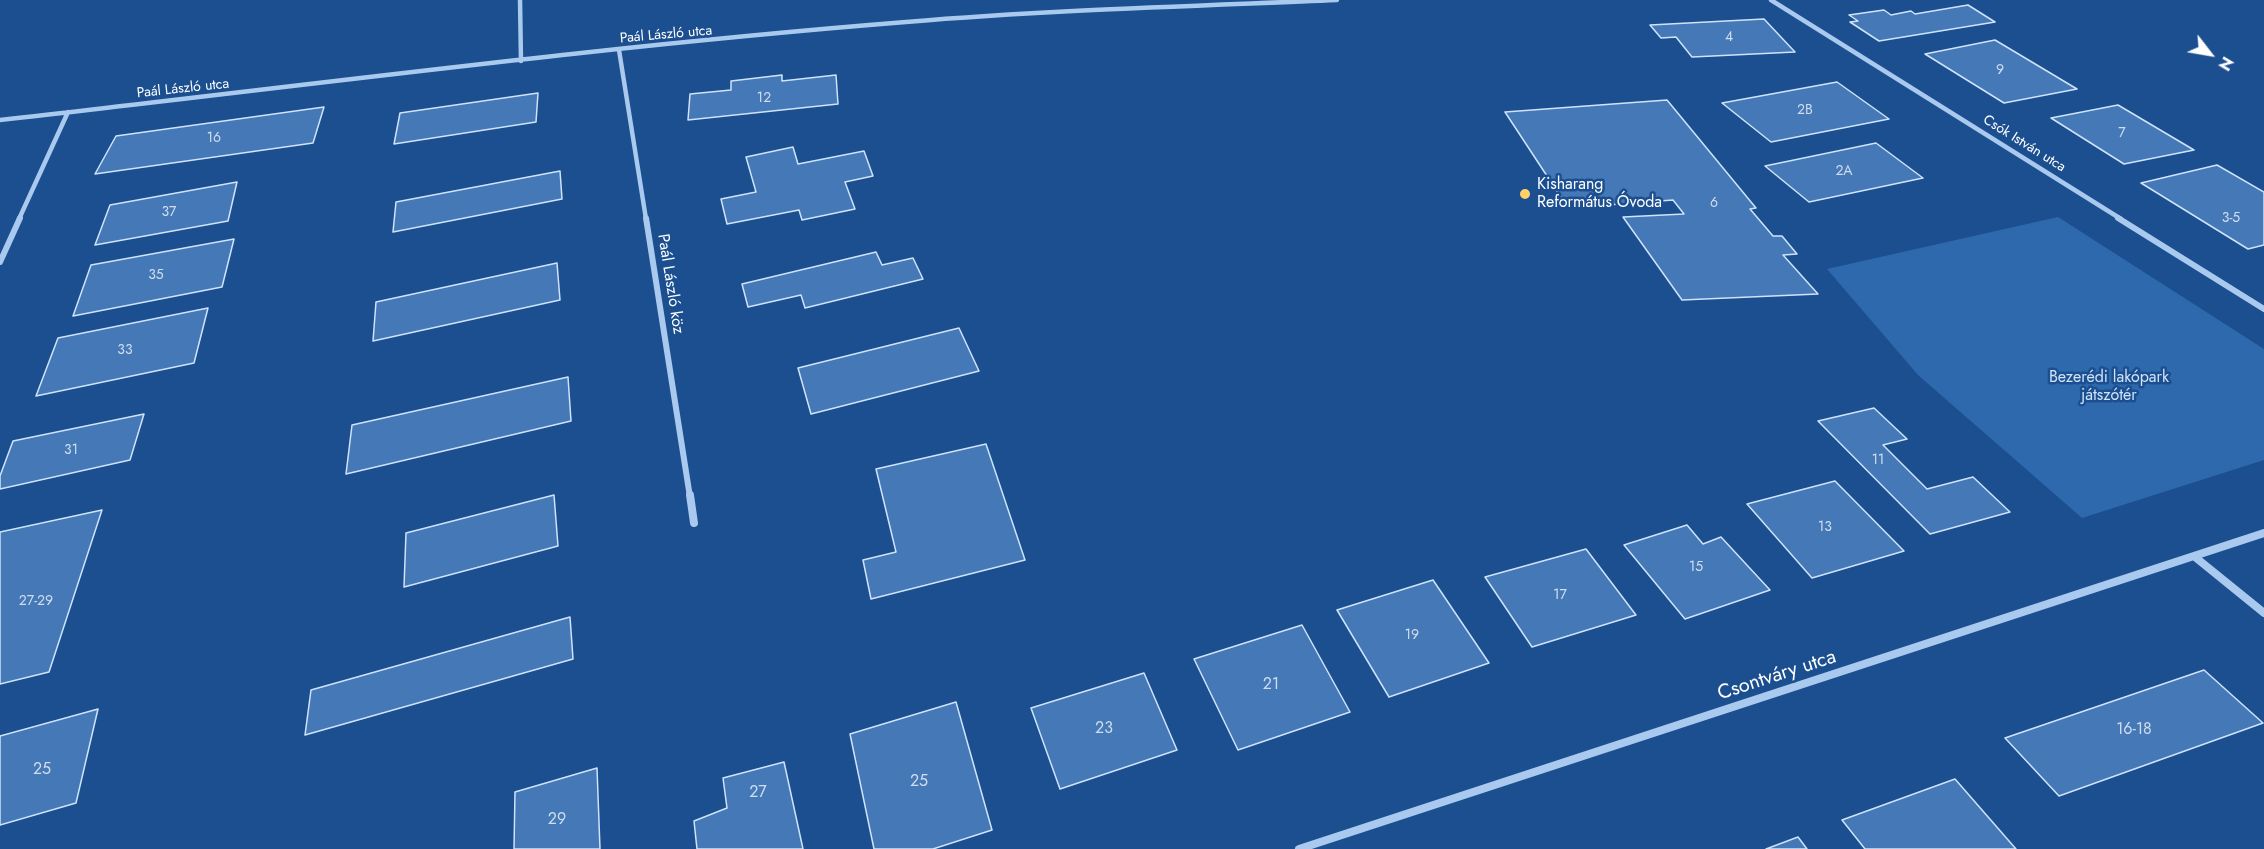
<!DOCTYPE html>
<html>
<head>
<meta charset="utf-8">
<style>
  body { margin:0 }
  #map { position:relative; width:2264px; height:849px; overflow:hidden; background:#1b4f8f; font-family:Jost,sans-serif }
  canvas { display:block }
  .north { position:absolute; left:2180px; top:24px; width:60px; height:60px; -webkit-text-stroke:4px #1b4f8f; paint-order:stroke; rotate:121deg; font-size:16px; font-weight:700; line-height:24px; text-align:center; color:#fff }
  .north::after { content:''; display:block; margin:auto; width:21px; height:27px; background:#fff; clip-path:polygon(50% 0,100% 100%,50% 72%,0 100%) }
</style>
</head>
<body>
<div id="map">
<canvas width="2264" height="849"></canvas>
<div class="north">N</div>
</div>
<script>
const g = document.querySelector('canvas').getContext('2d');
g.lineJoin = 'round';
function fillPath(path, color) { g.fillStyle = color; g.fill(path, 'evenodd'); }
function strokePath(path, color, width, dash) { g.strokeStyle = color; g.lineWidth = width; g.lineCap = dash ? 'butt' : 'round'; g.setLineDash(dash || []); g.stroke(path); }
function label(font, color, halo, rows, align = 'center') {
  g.font = font + ' Jost,sans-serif'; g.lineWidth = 5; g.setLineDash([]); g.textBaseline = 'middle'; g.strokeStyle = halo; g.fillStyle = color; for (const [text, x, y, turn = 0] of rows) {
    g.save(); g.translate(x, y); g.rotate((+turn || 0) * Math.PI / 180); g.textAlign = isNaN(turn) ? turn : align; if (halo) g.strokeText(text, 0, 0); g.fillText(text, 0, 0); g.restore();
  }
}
const green = new Path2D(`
  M2058 217 2264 349V460L2082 518 1918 375 1827 269Z`);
const building = new Path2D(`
  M1968 5 1995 22 1879 41 1850 22 1858 21 1849 15 1884 10 1891 15 1911 11 1915 14Z
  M1764 19 1795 52 1692 57 1676 37 1661 38 1650 25Z
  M1995 40 2077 89 2004 103 1925 54Z
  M782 75V81L836 75 838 104 688 120 690 94 731 90V81Z
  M1837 82 1889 119 1771 142 1722 103Z
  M538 93 536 122 394 144 400 113Z
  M1667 100 1756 208 1750 209 1773 236H1782L1797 254 1783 255 1818 294 1682 300 1623 217 1684 214 1673 200 1568 208 1505 112Z
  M2118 105 2194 150 2124 164 2051 118Z
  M324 107 313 143 95 174 116 136Z
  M1876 143 1923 178 1809 202 1765 166Z
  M793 147 798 164 864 151 873 176 845 182 855 209 802 220 799 210 727 224 721 199 756 192 746 157Z
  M2217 165 2264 192V245L2248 249 2141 183Z
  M560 171 562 199 393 232 396 202Z
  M237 182 228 221 95 245 110 205Z
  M234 239 222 287 73 316 91 265Z
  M876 252 882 265 913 258 923 279 805 308 801 295 748 307 742 284Z
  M557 263 560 300 373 341 376 302Z
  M208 308 194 363 36 396 58 338Z
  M959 328 979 371 811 414 798 368Z
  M568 377 571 421 346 474 352 425Z
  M1874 408 1907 439 1883 445 1927 489 1973 477 2010 512 1930 534 1818 421Z
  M144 414 130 460 0 489V476L13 441Z
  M986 444 1025 560 871 599 863 560 896 552 876 469Z
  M1835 481 1904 551 1812 578 1747 504Z
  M554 495 558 546 404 587 406 533Z
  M102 510 49 672 0 684V532Z
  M1687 525 1703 544 1721 537 1770 590 1685 619 1624 545Z
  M1586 549 1636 615 1532 647 1485 577Z
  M1433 580 1489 663 1389 697 1337 610Z
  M570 617 573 659 305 735 311 690Z
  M1302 625 1350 712 1238 750 1194 659Z
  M2204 670 2263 723 2059 796 2005 738Z
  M1144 673 1177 750 1060 789 1031 708Z
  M956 702 992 830 933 849H874L850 734Z
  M98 709 76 803 0 825V736Z
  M784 762 803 849H697L694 821 727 808 723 778Z
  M597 768 600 849H514L515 792Z
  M1955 779 2016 849H1865L1842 820Z
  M1798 837 1807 849H1766Z`);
const streetFar2 = new Path2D(`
  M520 0 521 61
  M1771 0 2121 219
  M619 50 646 219
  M0 120C302 86 603 46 906 22 1049 10 1193 6 1337 0
  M19 219 68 112`);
const streetFar1 = new Path2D(`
  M646 218 690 497
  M2118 218 2264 309
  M0 262 20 218`);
const street = new Path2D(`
  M690 495 694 523
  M2195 557 2264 613
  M1299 849 2264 533`);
const markers = [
  [1525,194,6,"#ffd166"]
];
const farStreetnames = [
  ["Paál László utca",666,35,-5],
  ["Paál László utca",183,89,-6],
  ["Csók István utca",2024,144,32]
];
const numberNames = [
  ["4",1729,38],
  ["9",2000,71],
  ["12",764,99],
  ["2B",1805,111],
  ["7",2122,134],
  ["16",214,139],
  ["2A",1844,172],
  ["6",1714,204],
  ["37",169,213],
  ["3-5",2231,219],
  ["35",156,276],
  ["33",125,351],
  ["31",71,451],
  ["11",1878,461],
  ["13",1825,528],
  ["15",1696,568],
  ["17",1560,596],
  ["27-29",36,602],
  ["19",1412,636]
];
const poiNames = [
  ["Kisharang",1537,185],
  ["Református Óvoda",1537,203]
];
const streetNames = [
  ["Paál László köz",670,284,81]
];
const parkNames = [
  ["Bezerédi lakópark",2109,378],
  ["játszótér",2109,396]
];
const nearNumbernames = [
  ["21",1271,685],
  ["23",1104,729],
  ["16-18",2134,730],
  ["25",42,770],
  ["25",919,782],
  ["27",758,793],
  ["29",557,820]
];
const nearStreetnames = [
  ["Csontváry utca",1777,676,-18]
];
fillPath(green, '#2e69ad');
fillPath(building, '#4478b7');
strokePath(building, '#cfe3fa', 1.5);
strokePath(streetFar2, '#a9c9ee', 4.5);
strokePath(streetFar1, '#a9c9ee', 6);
strokePath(street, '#a9c9ee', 8);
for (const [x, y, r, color] of markers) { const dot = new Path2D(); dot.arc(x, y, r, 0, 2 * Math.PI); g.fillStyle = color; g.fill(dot); strokePath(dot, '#1b4f8f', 2); }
label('14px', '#fff', '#1b4f8f', farStreetnames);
label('14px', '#d0dded', null, numberNames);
label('16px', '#fff', '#1b4f8f', poiNames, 'left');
label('16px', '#fff', '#1b4f8f', streetNames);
label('16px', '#cfe3fa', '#1b4f8f', parkNames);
label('16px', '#d0dded', null, nearNumbernames);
label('20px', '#fff', '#1b4f8f', nearStreetnames);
</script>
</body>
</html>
